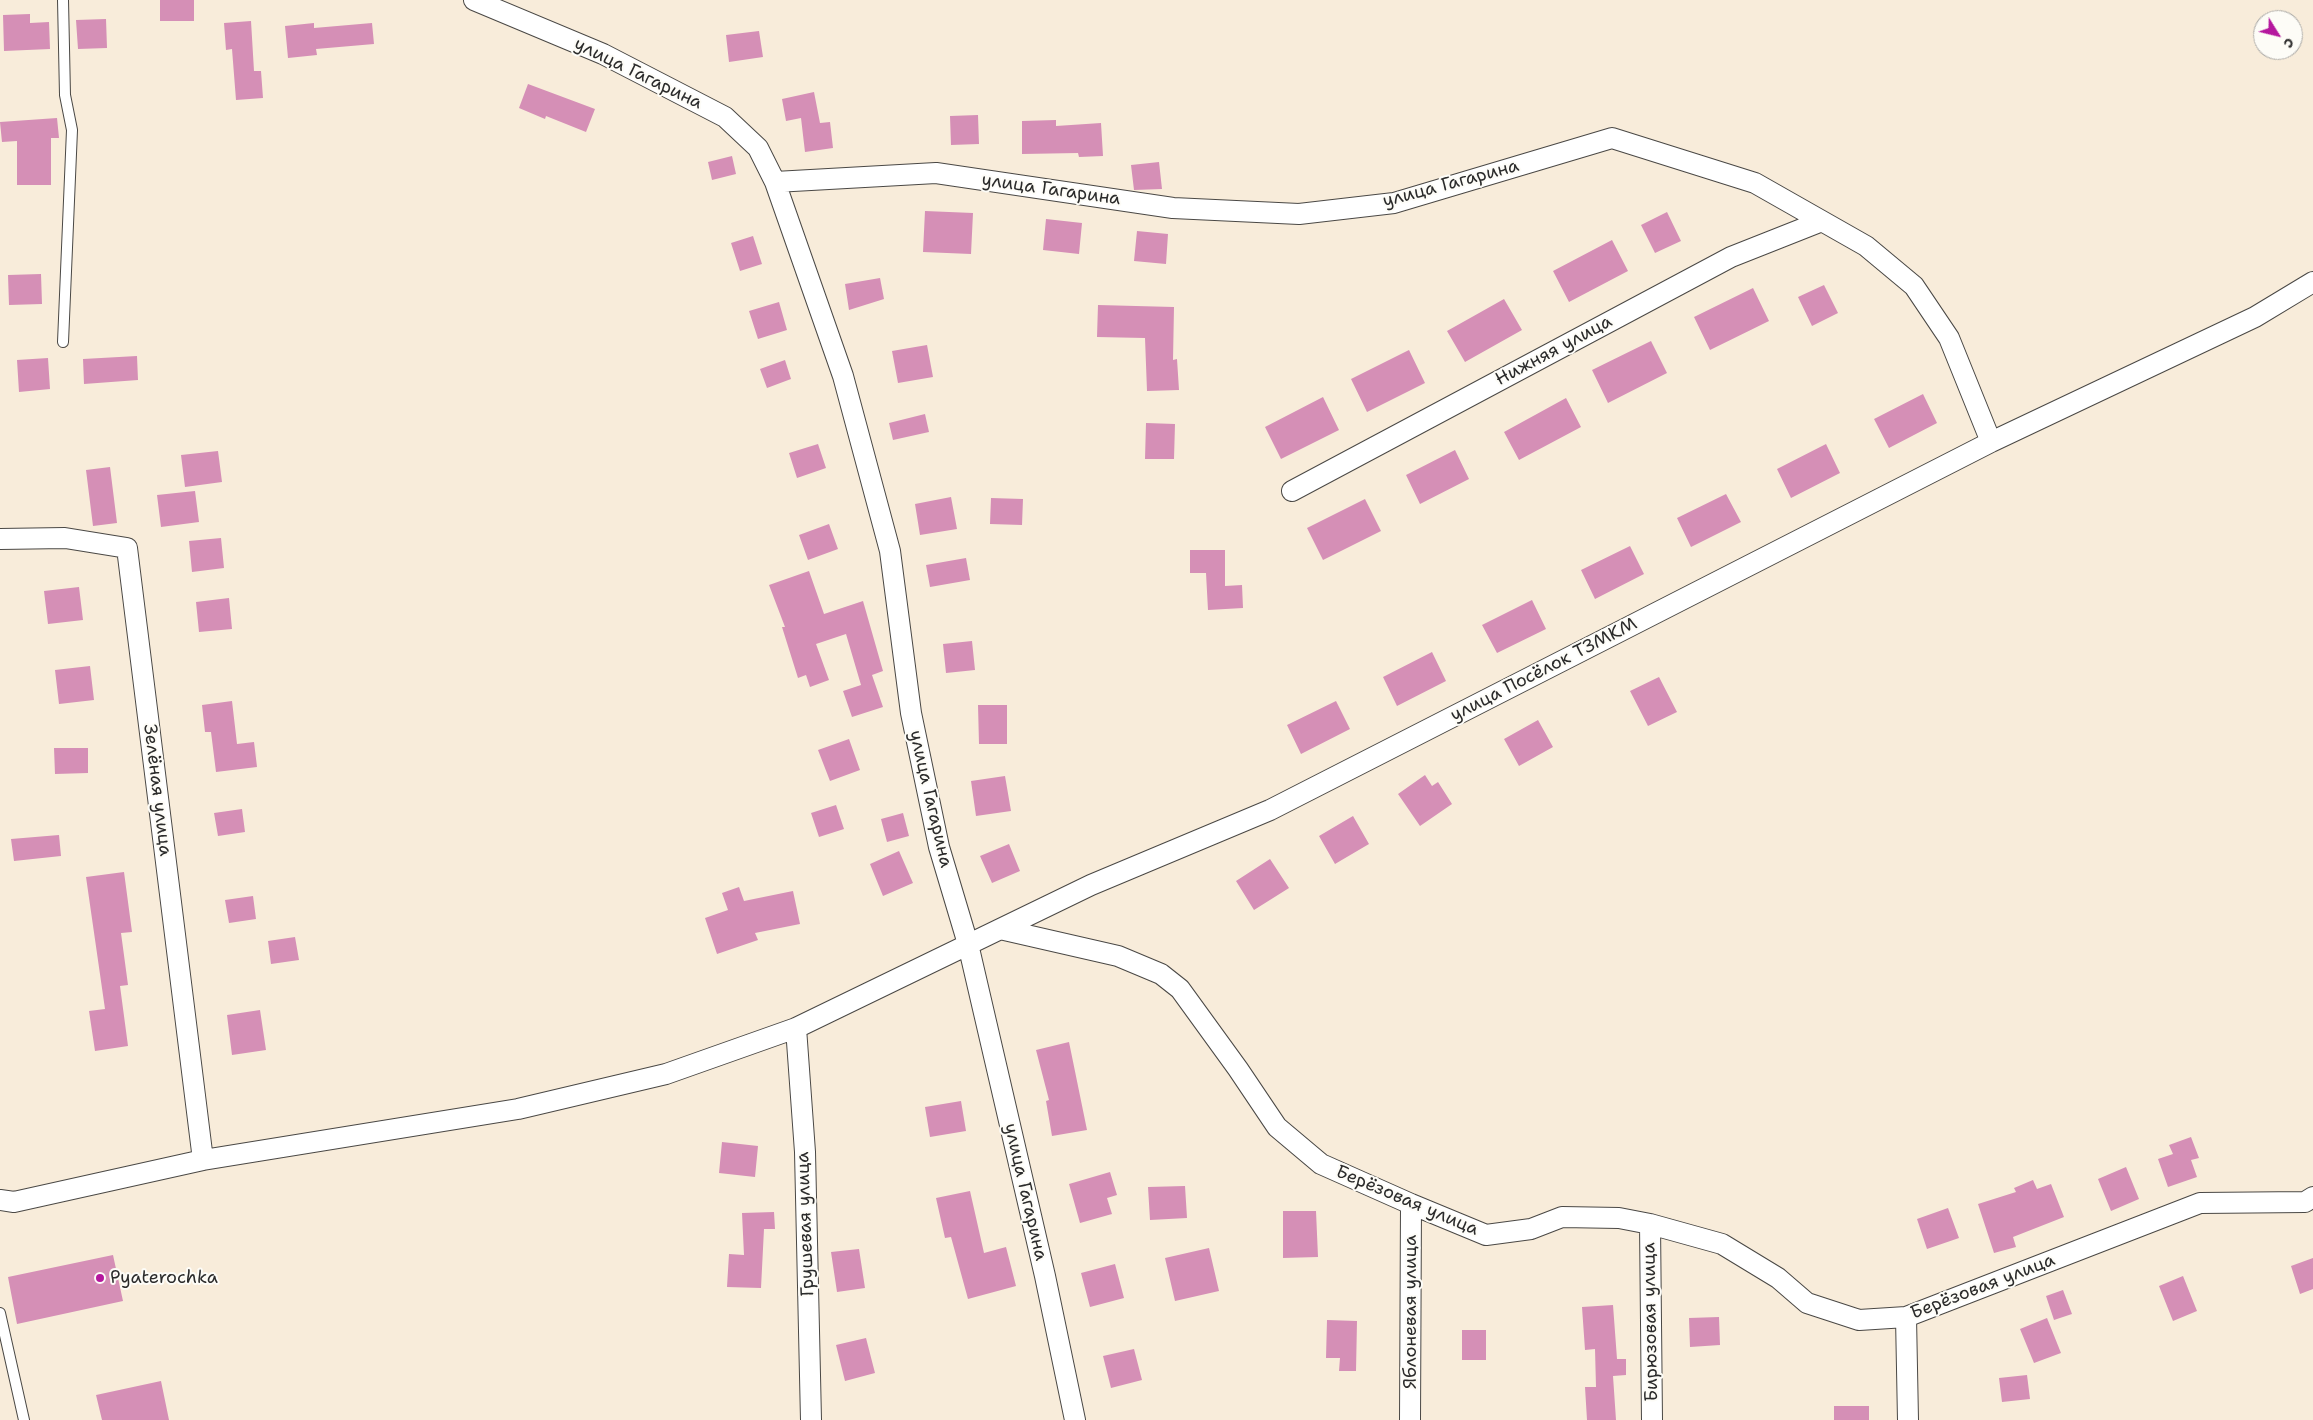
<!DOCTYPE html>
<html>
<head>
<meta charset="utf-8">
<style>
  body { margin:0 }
  #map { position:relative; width:2313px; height:1420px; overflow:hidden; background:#f8ecda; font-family:"Shantell Sans",sans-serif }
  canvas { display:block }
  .north { position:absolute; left:2253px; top:10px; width:50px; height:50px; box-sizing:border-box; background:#fdfcf7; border:1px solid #a9a8a5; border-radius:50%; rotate:126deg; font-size:14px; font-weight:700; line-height:20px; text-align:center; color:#2b2b2b }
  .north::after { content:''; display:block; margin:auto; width:18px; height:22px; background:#b5179e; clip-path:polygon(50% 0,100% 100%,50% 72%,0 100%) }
</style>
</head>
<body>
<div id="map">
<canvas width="2313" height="1420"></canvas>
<div class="north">С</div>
</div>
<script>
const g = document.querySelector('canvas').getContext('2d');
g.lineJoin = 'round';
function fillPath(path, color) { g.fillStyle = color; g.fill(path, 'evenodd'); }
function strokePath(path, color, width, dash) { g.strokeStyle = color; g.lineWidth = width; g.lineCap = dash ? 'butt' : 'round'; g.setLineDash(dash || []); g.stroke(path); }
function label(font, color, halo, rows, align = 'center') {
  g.font = font + ' "Shantell Sans",sans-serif'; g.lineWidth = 4; g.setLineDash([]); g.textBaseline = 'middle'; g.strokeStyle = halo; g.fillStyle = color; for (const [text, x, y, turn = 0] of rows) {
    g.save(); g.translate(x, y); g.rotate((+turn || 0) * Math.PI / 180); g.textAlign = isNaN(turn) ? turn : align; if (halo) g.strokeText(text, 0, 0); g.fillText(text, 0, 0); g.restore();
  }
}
const building = new Path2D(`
  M160 0H194V21H160Z
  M30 14V23L49 22 50 49 4 51 3 15Z
  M106 19 107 48 78 49 76 20Z
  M251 21 254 71H261L263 98 236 100 232 49 226 50 224 23Z
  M314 23V28L372 23 374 44 316 49 317 55 288 58 285 26Z
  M759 31 763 57 729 62 726 35Z
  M528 84 595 109 586 132 546 116 545 119 519 108Z
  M814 92 820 123 830 122 833 148 805 152 801 118 786 121 782 99Z
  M978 115 979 144 951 145 950 116Z
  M57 118 59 138H51V185H17V141L2 142 0 122Z
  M1056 120V126L1101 123 1103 156 1079 157 1078 153 1022 154V121Z
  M732 156 736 174 712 180 708 162Z
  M1159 162 1162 189 1134 190 1131 165Z
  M925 211 973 213 971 254 923 252Z
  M1667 212 1681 241 1655 253 1641 225Z
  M1046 219 1082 223 1079 254 1043 250Z
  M1137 231 1168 234 1166 264 1134 261Z
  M753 236 762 264 740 271 731 243Z
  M1612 240 1628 271 1569 302 1553 271Z
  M41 274 42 304 9 305 8 275Z
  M880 278 884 299 849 310 845 284Z
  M1824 285 1838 313 1812 326 1798 297Z
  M1753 288 1769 321 1710 350 1694 317Z
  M1504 299 1522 330 1465 362 1447 331Z
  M779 302 787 330 758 339 749 311Z
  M1098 305 1174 307 1173 360 1177 359 1179 390 1147 391 1145 338 1097 337Z
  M1651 341 1667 373 1608 403 1592 370Z
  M927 345 933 377 898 383 892 351Z
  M1409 350 1425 383 1367 412 1351 379Z
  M137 356 138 380 84 384 83 359Z
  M48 358 50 389 19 392 17 360Z
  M785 360 791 379 767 388 760 369Z
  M1923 394 1937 423 1889 448 1874 419Z
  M1323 397 1339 430 1281 459 1265 427Z
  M1566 398 1581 427 1519 460 1504 432Z
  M925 414 929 432 893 440 889 423Z
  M1146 423 1175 424 1174 459H1145Z
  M818 444 826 468 797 478 789 453Z
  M1826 444 1840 473 1791 498 1777 469Z
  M1455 450 1469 479 1420 504 1406 475Z
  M218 451 222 482 185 487 181 455Z
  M110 467 117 523 93 526 86 470Z
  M195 491 199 522 161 527 157 495Z
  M1726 494 1741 522 1691 547 1677 518Z
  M951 497 957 529 920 535 915 504Z
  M991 498 1023 499 1022 525 990 524Z
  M1365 499 1381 531 1323 560 1307 528Z
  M829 524 838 549 808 560 799 535Z
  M221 538 224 568 192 572 189 541Z
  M1630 546 1644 574 1595 599 1581 570Z
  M1190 550H1225V586L1242 585 1243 608 1208 610 1206 573H1190Z
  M966 558 970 580 930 587 926 565Z
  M809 571 824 614 863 601 883 671 872 675 883 707 852 717 843 691 861 685 846 634 816 644 829 680 810 687 806 675 798 678 782 627H785L769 585Z
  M79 587 83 620 48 624 44 591Z
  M229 598 232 629 199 632 196 602Z
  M1532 600 1546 629 1497 653 1482 625Z
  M972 641 975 670 946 673 943 644Z
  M1432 652 1446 681 1397 706 1383 677Z
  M90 666 94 700 59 704 55 670Z
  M1659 677 1677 712 1648 726 1630 691Z
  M232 701 237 744 254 742 257 767 216 772 211 732H205L202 705Z
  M1336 701 1350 729 1301 754 1287 725Z
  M978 705H1007V744H979Z
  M1538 720 1553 747 1519 766 1504 739Z
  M849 739 860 770 830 781 818 750Z
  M54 748H88V773L55 774Z
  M1425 775 1432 786 1438 782 1452 804 1420 826 1398 794Z
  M1005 776 1011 811 976 816 971 781Z
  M836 805 844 829 819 837 811 813Z
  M242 809 245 832 218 836 214 813Z
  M903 813 909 836 887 842 881 819Z
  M1353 816 1369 844 1335 864 1319 836Z
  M59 835 61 856 14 861 11 839Z
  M1009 844 1020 871 992 883 980 856Z
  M899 851 913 883 883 896 870 864Z
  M1270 859 1289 888 1254 910 1236 881Z
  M124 872 132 932 121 933 128 985 120 986 128 1046 95 1051 89 1011 105 1009 86 877Z
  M739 887 744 901 793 891 800 924 755 933 758 940 717 954 705 918 728 910 722 893Z
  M253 896 256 919 229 923 225 900Z
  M295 937 299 960 271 964 268 941Z
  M260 1010 266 1050 232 1055 227 1015Z
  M1069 1042 1087 1130 1052 1136 1046 1101 1049 1100 1036 1050Z
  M961 1101 966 1131 930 1137 925 1107Z
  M2191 1137 2199 1158 2191 1160 2197 1177 2168 1187 2158 1159 2173 1154 2169 1145Z
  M722 1142 758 1146 755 1177 719 1173Z
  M2126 1167 2139 1199 2111 1211 2098 1179Z
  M1110 1172 1117 1195 1107 1198 1112 1214 1080 1223 1069 1184Z
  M2033 1180 2037 1189 2051 1184 2064 1217 2013 1237 2016 1247 1994 1253 1978 1204 2016 1192 2014 1188Z
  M1185 1186 1187 1218 1150 1220 1148 1187Z
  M970 1191 984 1253 1006 1247 1016 1286 968 1299 951 1237 945 1238 936 1198Z
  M1948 1208 1959 1238 1927 1249 1917 1219Z
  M1283 1211H1316L1318 1257 1283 1258Z
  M774 1212 775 1229H764L761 1288 727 1287 729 1254 744 1255 742 1213Z
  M1209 1248 1219 1291 1175 1301 1165 1258Z
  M859 1249 865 1288 837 1292 831 1252Z
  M113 1255 123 1301 17 1324 8 1277Z
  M2313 1258V1289L2300 1294 2291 1266Z
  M1115 1264 1124 1298 1090 1307 1081 1273Z
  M2183 1276 2197 1311 2173 1321 2159 1286Z
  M2063 1290 2072 1314 2054 1320 2046 1296Z
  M1613 1305 1617 1359H1626V1375L1613 1376 1616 1420H1587L1585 1387H1596L1595 1349 1585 1350 1582 1307Z
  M1719 1317 1720 1345 1690 1347 1689 1318Z
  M2047 1318 2061 1353 2034 1363 2020 1329Z
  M1327 1320 1357 1321 1356 1371H1339L1340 1358H1326Z
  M1462 1330H1486V1360H1462Z
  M866 1338 875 1373 845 1381 836 1345Z
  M1134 1349 1142 1380 1111 1388 1103 1356Z
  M2027 1375 2030 1399 2002 1402 1999 1378Z
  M161 1381 169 1420H102L96 1395Z
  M1834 1406H1869V1420H1834Z`);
const lane = new Path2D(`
  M63 0 65 95 72 130 63 342
  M0 1313 24 1420`);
const street = new Path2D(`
  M474 0 603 54 725 117 758 148 775 182 843 376 890 551 911 713 939 847 968 944 1045 1276 1075 1420
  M775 182 936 173 1173 208 1299 214 1394 203 1612 138 1755 183 1866 246 1914 286 1949 338 1991 442
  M1292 491 1731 257 1822 221
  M0 539 65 538 127 548 203 1160
  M1000 929 1118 956 1161 974 1180 989 1238 1069 1277 1127 1321 1164 1411 1204 1486 1235 1531 1229 1562 1217 1619 1218 1650 1224 1722 1244 1778 1278 1807 1303 1859 1320 1906 1317 2200 1203 2305 1202 2313 1197
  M796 1028 805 1152 811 1420
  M0 1200 14 1202 203 1160 518 1109 666 1074 796 1028 1091 885 1270 810 1991 442 2255 317 2313 282
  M1650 1224 1652 1420
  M1906 1317 1908 1420
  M1410 1420 1411 1204`);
const markers = [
  [100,1278,5,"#b5179e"]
];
const streetNames = [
  ["улица Гагарина",638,74,26],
  ["улица Гагарина",1451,184,-15],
  ["улица Гагарина",1051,190,8],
  ["Нижняя улица",1554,351,-28],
  ["улица Посёлок ТЗМКМ",1544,670,-27],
  ["Зелёная улица",157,790,83],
  ["улица Гагарина",930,799,77],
  ["улица Гагарина",1025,1192,77],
  ["Берёзовая улица",1407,1201,23],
  ["Грушевая улица",806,1224,-92],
  ["Берёзовая улица",1983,1287,-21],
  ["Яблоневая улица",1411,1312,-90],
  ["Бирюзовая улица",1651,1322,-91]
];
const poiNames = [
  ["Pyaterochka",110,1278]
];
fillPath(building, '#d58fb6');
strokePath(lane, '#4a4845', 12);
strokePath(street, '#4a4845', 22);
strokePath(lane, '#fff', 10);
strokePath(street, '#fff', 20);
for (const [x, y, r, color] of markers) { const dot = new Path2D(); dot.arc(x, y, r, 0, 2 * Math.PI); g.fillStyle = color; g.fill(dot); strokePath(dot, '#fdfcf7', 2); }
label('18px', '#2b2b2b', '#fdfcf7', streetNames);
label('18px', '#2b2b2b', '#fdfcf7', poiNames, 'left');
</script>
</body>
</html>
